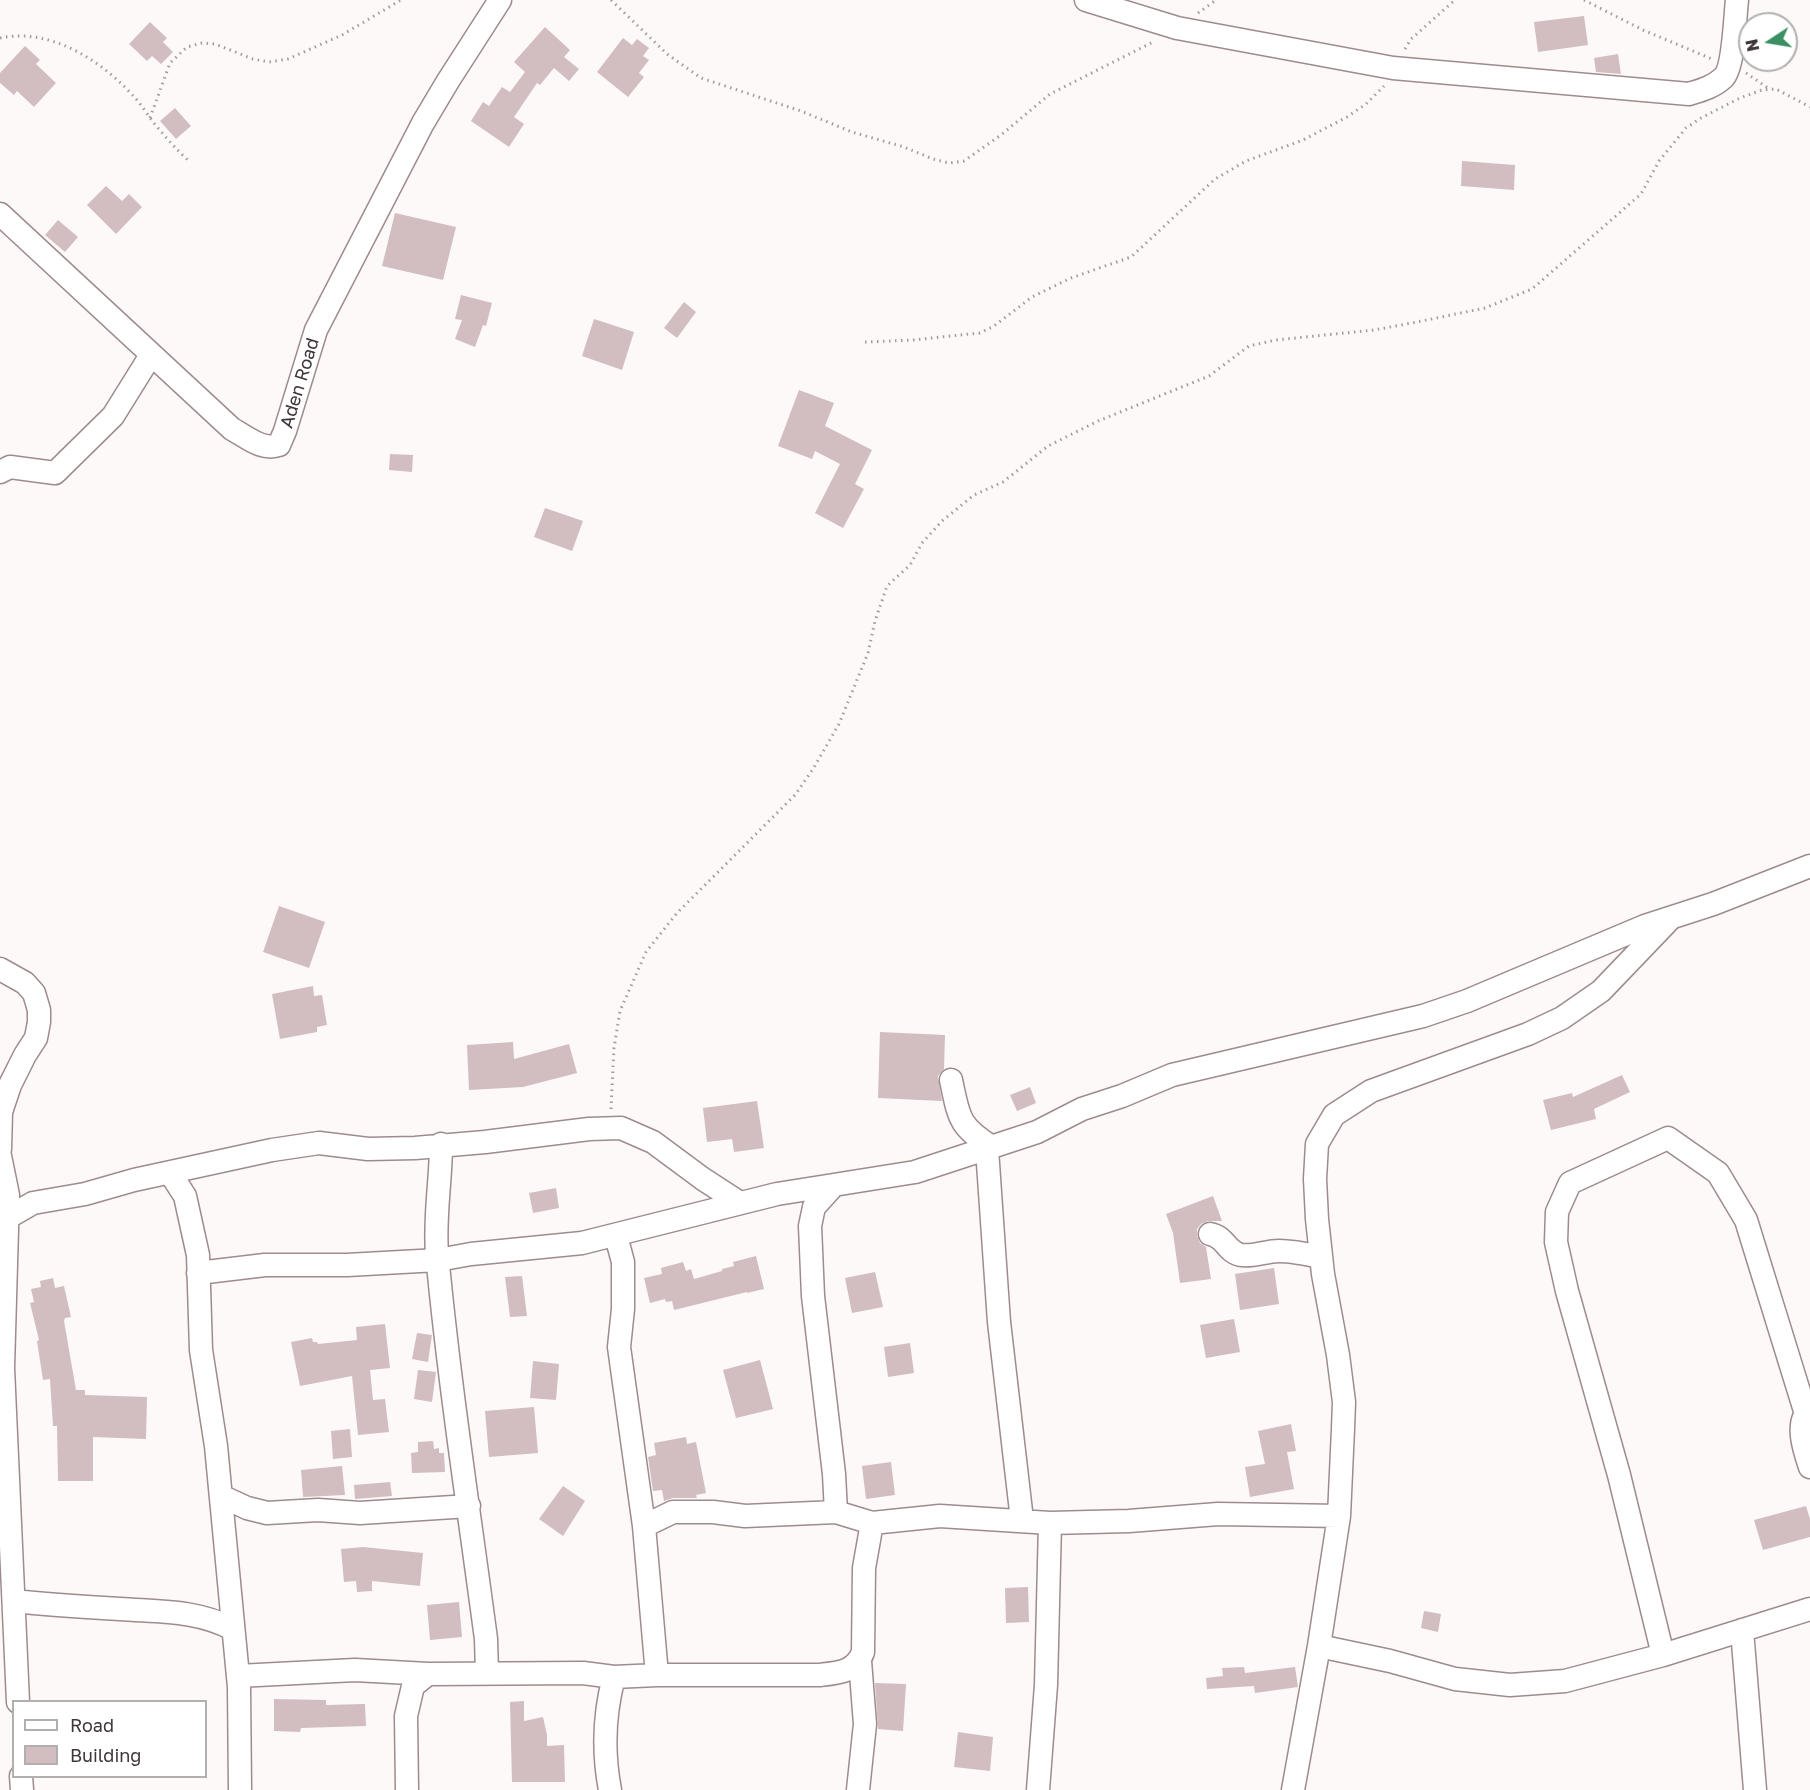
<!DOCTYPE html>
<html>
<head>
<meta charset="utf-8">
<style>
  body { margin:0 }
  #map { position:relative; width:1810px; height:1790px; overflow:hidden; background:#fdf9f9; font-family:"Golos Text",sans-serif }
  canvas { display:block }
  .legend { position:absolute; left:12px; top:1700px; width:195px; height:78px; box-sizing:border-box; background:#fff; border:2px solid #b2afaf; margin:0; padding:8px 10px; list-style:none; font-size:18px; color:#3e3637 }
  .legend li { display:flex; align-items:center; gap:12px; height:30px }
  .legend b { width:30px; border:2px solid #b2afaf }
  .north { position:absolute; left:1738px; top:12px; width:60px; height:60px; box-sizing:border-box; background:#fff; border:2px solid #b2afaf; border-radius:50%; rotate:258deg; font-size:16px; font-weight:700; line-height:24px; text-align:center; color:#3e3637 }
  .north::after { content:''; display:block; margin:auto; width:21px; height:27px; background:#3a8f63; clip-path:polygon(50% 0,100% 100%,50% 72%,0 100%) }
</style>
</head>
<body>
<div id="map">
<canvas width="1810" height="1790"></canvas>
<ul class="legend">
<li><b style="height:8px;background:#fff"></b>Road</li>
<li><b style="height:16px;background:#d2bdc0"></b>Building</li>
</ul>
<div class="north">N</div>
</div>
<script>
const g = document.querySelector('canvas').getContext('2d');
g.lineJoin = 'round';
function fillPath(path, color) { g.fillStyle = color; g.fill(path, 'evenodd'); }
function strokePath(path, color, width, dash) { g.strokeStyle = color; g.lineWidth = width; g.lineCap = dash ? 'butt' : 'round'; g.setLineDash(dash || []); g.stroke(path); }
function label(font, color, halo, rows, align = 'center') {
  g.font = font + ' "Golos Text",sans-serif'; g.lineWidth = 6; g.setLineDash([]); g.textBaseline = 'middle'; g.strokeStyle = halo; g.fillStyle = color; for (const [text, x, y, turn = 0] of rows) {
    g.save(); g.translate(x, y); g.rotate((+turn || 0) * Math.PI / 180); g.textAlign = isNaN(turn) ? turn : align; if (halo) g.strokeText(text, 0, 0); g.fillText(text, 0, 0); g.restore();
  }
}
const building = new Path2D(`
  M1584 16 1588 45 1538 52 1534 22Z
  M150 22 167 38 163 42 173 52 161 64 152 56 147 61 129 44Z
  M545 27 570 50 564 57 579 69 569 81 554 68 540 85 537 83 514 117 524 124 509 147 471 121 483 102 489 106 502 87 510 92 525 72 514 62Z
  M623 38 632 45 637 39 649 48 643 56 649 60 639 73 644 77 628 97 597 72Z
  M25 46 40 60 36 64 56 83 34 107 17 91 14 95 0 83V73Z
  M1618 54 1621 74 1596 72 1594 58Z
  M175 108 191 126 176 139 160 121Z
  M1462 161 1515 165 1514 190 1461 186Z
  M106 186 122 201 129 194 142 207 116 234 87 205Z
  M395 213 456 227 443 280 382 266Z
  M58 220 78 237 65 252 45 235Z
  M461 295 492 303 486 326 483 325 475 347 455 339 462 320 455 319Z
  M684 302 696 312 677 338 664 328Z
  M594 319 634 332 622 370 582 356Z
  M799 390 834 403 825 426 872 450 855 484 864 489 843 528 815 513 840 464 815 451 812 459 778 446Z
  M390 454 413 455 412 472 389 470Z
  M545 508 583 521 572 551 534 537Z
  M279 906 325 922 309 968 263 952Z
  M313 986 314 996 322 995 327 1025 317 1027V1032L280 1039 272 994Z
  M880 1032 945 1035 944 1069 938 1076 942 1101 878 1098Z
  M513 1042 514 1059 569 1044 577 1073 523 1087 469 1090 467 1045Z
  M1622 1075 1630 1092 1594 1109 1596 1119 1551 1130 1543 1100 1572 1093 1573 1097Z
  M1030 1087 1036 1103 1017 1111 1010 1095Z
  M757 1101 764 1148 734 1152 732 1139 707 1142 703 1108Z
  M556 1188 559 1208 533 1213 529 1193Z
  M1213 1196 1222 1221H1208L1201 1224 1197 1229V1236L1200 1243 1206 1247 1211 1279 1180 1283 1173 1233 1166 1214Z
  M756 1256 764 1289 747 1293V1292L674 1310 672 1301 666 1302 665 1299 650 1303 644 1278 662 1274 661 1268 683 1262 686 1271 691 1269 694 1279 722 1271V1269L734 1266 733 1262Z
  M1274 1268 1279 1304 1240 1310 1235 1274Z
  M875 1272 883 1307 852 1313 845 1278Z
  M522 1276 527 1316 510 1317 505 1277Z
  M53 1278 55 1288 64 1286 71 1317 65 1318 64 1321 76 1390H85V1395L147 1397 146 1439 93 1437V1481H58L57 1426H53L50 1379 43 1380 37 1341 39 1340 30 1303 34 1302 31 1289 41 1287 40 1281Z
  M1234 1319 1240 1352 1206 1358 1200 1325Z
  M385 1324 390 1368 370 1370 373 1400 385 1399 389 1432 358 1435 352 1376 300 1386 291 1342 312 1338 313 1342H317L318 1344 357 1340 356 1327Z
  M417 1333 432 1335 428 1362 412 1359Z
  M910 1343 914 1373 888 1377 884 1347Z
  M760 1360 773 1409 736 1418 723 1370Z
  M533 1361 559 1364 556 1400 530 1398Z
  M418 1370 436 1372 432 1402 414 1399Z
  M534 1407 538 1453 489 1457 485 1411Z
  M1291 1424 1296 1451 1287 1452 1294 1489 1250 1497 1245 1467 1265 1464 1258 1431Z
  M350 1429 352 1457 333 1459 331 1431Z
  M686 1437 687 1444 696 1442 706 1493 696 1495 697 1498H673L664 1501 662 1490 653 1491 648 1457 656 1455 654 1443Z
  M433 1441 434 1449 439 1448V1453H444L445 1472 412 1473 411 1453 418 1452V1442Z
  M891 1462 895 1495 866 1499 862 1466Z
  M342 1466 345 1495 303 1497 301 1470Z
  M390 1482 392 1496 355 1499 354 1485Z
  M563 1486 585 1501 563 1536 539 1519Z
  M1806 1506 1810 1519V1537L1763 1550 1754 1520Z
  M363 1547 423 1553 420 1586 372 1581V1591L357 1592 356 1581 344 1582 341 1549Z
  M1028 1587 1029 1622 1006 1623 1005 1588Z
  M459 1602 462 1637 430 1640 427 1605Z
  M1424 1611 1441 1614 1438 1632 1421 1628Z
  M1244 1667 1245 1673 1295 1667 1298 1687 1255 1693 1254 1686 1207 1689 1206 1678 1223 1676 1222 1668Z
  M875 1683 906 1684 903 1731 878 1729Z
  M274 1699 326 1700V1705L365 1704 366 1726 301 1728 300 1732 274 1731Z
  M524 1701V1721L543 1717 547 1735V1746L564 1745 565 1782H512L510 1702Z
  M958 1732 993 1737 990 1771 954 1767Z`);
const path = new Path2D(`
  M611 0 667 54 701 78 801 111 852 132 904 147 933 159 949 163 964 161 1001 135 1050 94 1155 41
  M1584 0 1643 30 1712 59
  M1198 13 1216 0
  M0 38C51 27 104 62 136 99 144 108 150 119 158 128 168 140 178 151 190 162
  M1405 49 1411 39 1455 0
  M1746 73 1768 88
  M150 118 170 63 187 47 202 43 215 44 253 59 269 62 288 59 342 35 401 0
  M865 342 913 340 960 335 980 333 994 326 1032 297 1071 278 1131 257 1215 179 1246 161 1303 140 1347 117 1366 104 1384 86
  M611 1109 614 1048 620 1011 646 952 677 913 795 795 813 769 839 724 868 653 875 621 887 586 910 565 922 543 942 521 974 495 1003 482 1048 446 1098 421 1209 376 1249 346 1276 340 1374 330 1417 322 1485 308 1532 289 1641 194 1659 161 1686 128 1701 118 1740 98 1762 90 1776 89 1810 107`);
const minor = new Path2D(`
  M1086 0 1177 28 1393 68 1689 94C1702 90 1713 87 1723 78 1734 68 1735 16 1737 0
  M0 214 232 429C247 437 262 451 279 445L285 431 316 330 423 123 448 81 500 0
  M0 472 10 467 55 473 113 416 151 355
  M0 969 25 983 34 993 39 1010V1022L36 1038 25 1055 10 1085 1 1112 0 1149
  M951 1080C959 1117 958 1126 992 1147
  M441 1144C441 1181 434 1217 437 1254 449 1382 469 1511 486 1639L487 1673
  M987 1149 999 1322 1022 1520
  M0 1156 8 1195 3 1368 18 1702
  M170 1173 185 1196 198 1255 201 1350 216 1446 239 1687 240 1790
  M833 1186 814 1207 810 1226 813 1296 834 1474 836 1512
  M7 1218 33 1203 85 1194 134 1180 272 1150 319 1143 368 1149 415 1148 485 1142 589 1129 621 1128 653 1142 703 1179 740 1203
  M1210 1234C1226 1237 1226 1252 1241 1255 1253 1257 1266 1251 1279 1251 1293 1251 1307 1254 1321 1257
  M616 1236 623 1262V1309L619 1347 644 1526 657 1675
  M198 1273 265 1265H347L438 1260 471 1254 582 1243 777 1194 915 1172 1037 1132 1082 1109 1122 1096 1172 1075 1423 1016 1467 1001 1645 926 1713 904 1810 866
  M1810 1410C1794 1422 1805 1452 1810 1467
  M221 1496 247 1508 267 1513 318 1510 360 1513 469 1506
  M644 1526 673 1512H713L745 1516 836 1512 872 1523 940 1516 1050 1523 1129 1521 1218 1514 1339 1516
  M14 1601C50 1605 85 1607 120 1609 161 1612 196 1610 233 1629
  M1742 1630 1755 1790
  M1319 1646 1390 1661 1455 1679 1510 1685 1565 1681 1663 1655 1810 1609
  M1663 1655 1619 1475 1567 1291 1556 1242 1557 1212 1570 1183 1668 1138 1718 1173 1746 1220 1806 1414
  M238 1676 355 1670 428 1674 583 1673 614 1677 657 1675H819C838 1673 856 1672 863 1652L864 1568 872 1523
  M21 1776 22 1790
  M407 1790 406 1716 413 1686 428 1674
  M610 1790C603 1753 604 1714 614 1677
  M858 1790 865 1724 860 1661
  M1038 1790 1046 1685 1050 1523
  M1293 1790 1319 1646 1339 1516 1343 1429 1344 1402 1338 1355 1323 1274 1317 1219 1315 1179 1317 1144 1334 1115 1371 1091 1528 1034 1562 1018 1601 991 1670 919`);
const streetNames = [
  ["Aden Road",300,383,-73]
];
fillPath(building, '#d2bdc0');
strokePath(minor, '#9e8b8d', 25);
strokePath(path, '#a19b9c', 3, [1.5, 4.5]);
strokePath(minor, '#fff', 22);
label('18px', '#3e3637', '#fff', streetNames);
</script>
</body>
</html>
